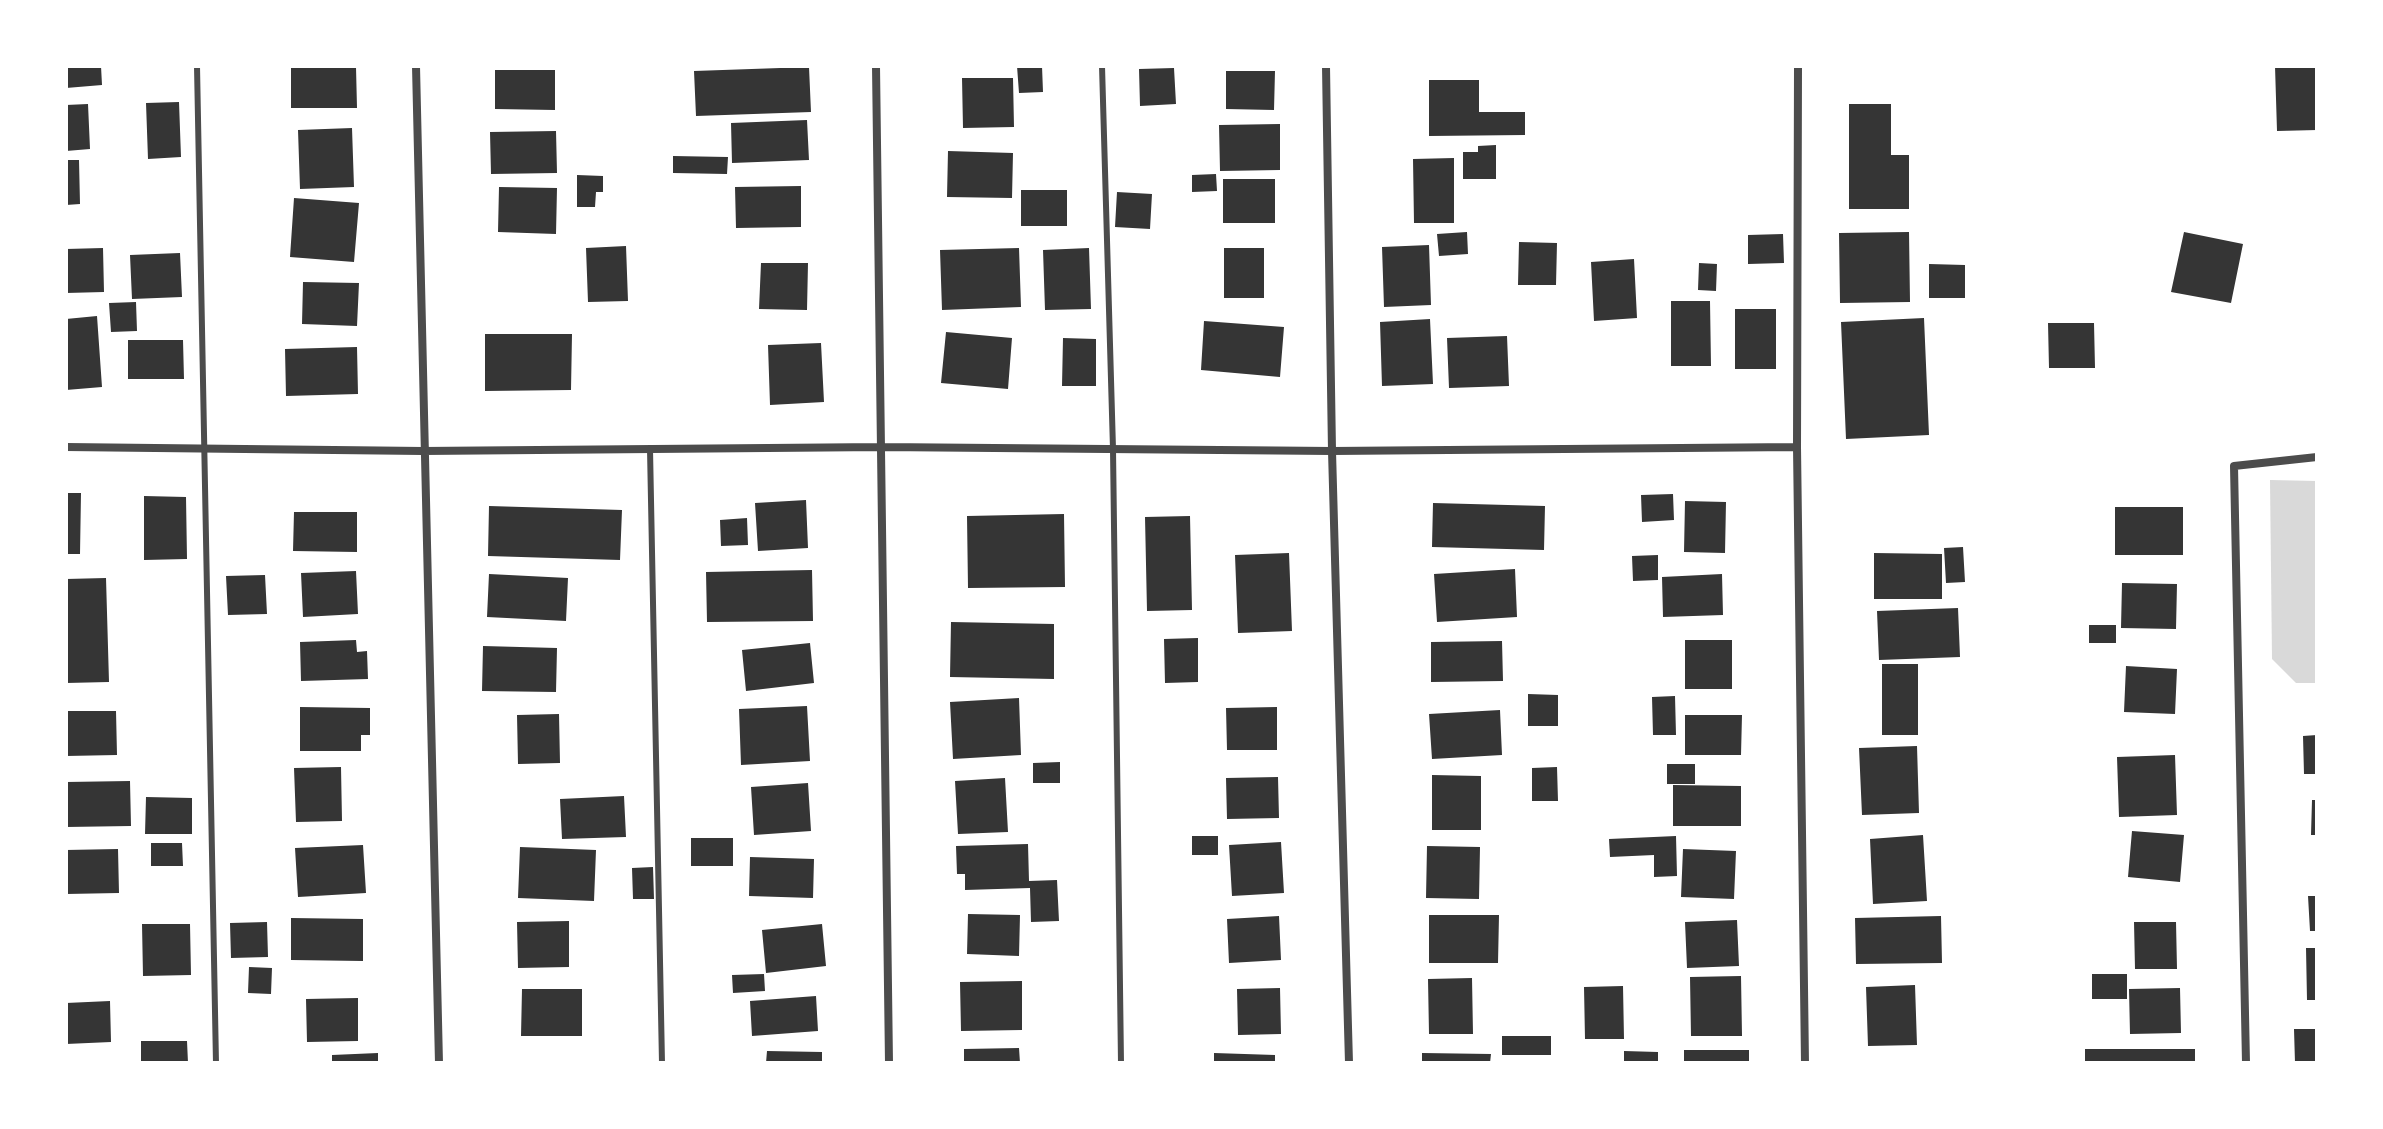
<!DOCTYPE html>
<html>
<head>
<meta charset="utf-8">
<style>
  body { margin:0 }
  #map { position:relative; width:2383px; height:1129px; overflow:hidden; background:#fff; font-family:"IBM Plex Sans",sans-serif }
  canvas { display:block }
  .frame { position:absolute; inset:0; border:68px solid #fff; pointer-events:none }
</style>
</head>
<body>
<div id="map">
<canvas width="2383" height="1129"></canvas>
<div class="frame"></div>
</div>
<script>
const g = document.querySelector('canvas').getContext('2d');
g.lineJoin = 'round';
function fillPath(path, color) { g.fillStyle = color; g.fill(path, 'evenodd'); }
function strokePath(path, color, width, dash) { g.strokeStyle = color; g.lineWidth = width; g.lineCap = dash ? 'butt' : 'round'; g.setLineDash(dash || []); g.stroke(path); }
const water = new Path2D(`
  M2270 480 2317 481V683H2296L2272 659Z`);
const building = new Path2D(`
  M66 66H101L102 85 66 88Z
  M1017 66H1042L1043 92 1019 93Z
  M2275 66H2317V130L2277 131Z
  M356 67 357 108H291V68Z
  M809 67 811 112 696 116 694 71Z
  M1174 68 1176 104 1140 106 1139 69Z
  M495 70H555V110L495 109Z
  M1226 71H1275L1274 110 1226 109Z
  M962 78H1013L1014 127 963 128Z
  M1429 80H1479V112H1525V135L1429 136Z
  M179 102 181 157 148 159 146 103Z
  M88 104 90 149 66 151V105Z
  M1849 104H1891V155H1909V209H1849Z
  M807 120 809 160 732 163 731 123Z
  M1280 124V170L1220 171 1219 125Z
  M352 128 354 187 300 189 298 130Z
  M556 131 557 173 491 174 490 132Z
  M1496 145V179H1463V152H1478V146Z
  M948 151 1013 153 1012 198 947 197Z
  M673 156 728 157 727 174 673 173Z
  M1454 158V223H1414L1413 159Z
  M66 160H79L80 204 66 205Z
  M1216 174 1217 191 1192 192V175Z
  M577 175 603 176V192H596L595 207H577Z
  M1223 179H1275V223H1223Z
  M801 186V227L736 228 735 187Z
  M499 187 557 188 556 234 498 232Z
  M1021 190H1067V226H1021Z
  M1117 192 1152 194 1150 229 1115 227Z
  M294 198 359 203 354 262 290 257Z
  M1467 232 1468 254 1439 256 1437 234Z
  M1909 232 1910 302 1840 303 1839 233Z
  M2184 232 2243 244 2231 303 2171 292Z
  M1783 234 1784 263 1748 264V235Z
  M1519 242 1557 243 1556 285H1518Z
  M1429 245 1431 305 1384 307 1382 247Z
  M626 246 628 301 588 302 586 248Z
  M103 248 104 292 66 293V249Z
  M1019 248 1021 307 942 310 940 250Z
  M1089 248 1091 309 1045 310 1043 250Z
  M1224 248H1264V298H1224Z
  M180 253 182 297 132 299 130 255Z
  M1634 259 1637 318 1594 321 1591 262Z
  M761 263H808L807 310 759 309Z
  M1699 263 1717 264 1716 291 1698 290Z
  M1929 264 1965 265V298H1929Z
  M303 282 359 283 357 326 302 324Z
  M1671 301H1710L1711 366H1671Z
  M136 302 137 331 111 332 109 303Z
  M1735 309H1776V369H1735Z
  M97 316 102 387 66 390V319Z
  M1924 318 1929 435 1846 439 1841 322Z
  M1430 319 1433 384 1382 386 1380 322Z
  M1204 321 1284 327 1280 377 1201 370Z
  M2048 323H2094L2095 368H2049Z
  M946 332 1012 338 1008 389 941 383Z
  M485 334H572L571 390 485 391Z
  M1507 336 1509 386 1449 388 1447 338Z
  M1063 338 1096 339V386H1062Z
  M128 340H183L184 379H128Z
  M821 343 824 402 770 405 768 345Z
  M357 347 358 394 286 396 285 349Z
  M66 493H81L80 554H66Z
  M1673 494 1674 520 1642 522 1641 495Z
  M144 496 186 497 187 559 144 560Z
  M806 500 808 548 758 551 755 503Z
  M1685 501 1726 502 1725 553 1684 552Z
  M1433 503 1545 506 1544 550 1432 547Z
  M489 506 622 510 620 560 488 556Z
  M2115 507H2183V555H2115Z
  M294 512H357V552L293 551Z
  M1064 514 1065 587 968 588 967 516Z
  M1190 516 1192 610 1147 611 1145 517Z
  M747 518 748 545 721 546 720 520Z
  M1963 547 1965 582 1946 583 1944 548Z
  M1289 553 1292 631 1238 633 1235 555Z
  M1874 553 1942 554V599H1874Z
  M1658 555V580L1633 581 1632 556Z
  M1515 569 1517 617 1437 622 1434 574Z
  M812 570 813 621 707 622 706 572Z
  M356 571 358 614 303 617 301 573Z
  M489 574 568 578 566 621 487 617Z
  M1722 574 1723 615 1663 617 1662 577Z
  M265 575 267 614 228 615 226 576Z
  M106 578 109 682 66 683V579Z
  M2122 583 2177 584 2176 629 2121 628Z
  M1958 608 1960 657 1879 660 1877 611Z
  M951 622 1054 624V679L950 677Z
  M2089 625H2116V643H2089Z
  M1198 638V682L1165 683 1164 639Z
  M356 640 357 652 367 651 368 679 301 681 300 642Z
  M1685 640H1732V689H1685Z
  M1502 641 1503 681 1431 682V642Z
  M810 643 814 683 746 691 742 650Z
  M483 646 557 648 556 692 482 691Z
  M1882 664H1918V735H1882Z
  M2126 666 2177 669 2175 714 2124 712Z
  M1528 694 1558 695V726H1528Z
  M1675 696 1676 735H1653L1652 697Z
  M1019 698 1021 755 953 759 950 702Z
  M807 706 810 761 741 765 739 709Z
  M300 707 370 708V735H361V751H300Z
  M1277 707V750H1227L1226 708Z
  M1500 710 1502 755 1432 759 1429 714Z
  M66 711H116L117 755 66 756Z
  M559 714 560 763 518 764 517 715Z
  M1685 715H1742L1741 755H1685Z
  M2317 735V774H2304L2303 736Z
  M1917 746 1919 813 1862 815 1859 748Z
  M2175 755 2177 815 2119 817 2117 757Z
  M1060 762V783H1033V763Z
  M1667 764H1695V784H1667Z
  M341 767 342 821 296 822 294 768Z
  M1557 767 1558 801H1532V768Z
  M1432 775 1481 776V830H1432Z
  M1278 777 1279 818 1227 819 1226 778Z
  M1005 778 1008 832 958 834 955 781Z
  M130 781 131 826 66 827V782Z
  M808 783 811 831 754 835 751 787Z
  M1673 785 1741 786V826H1673Z
  M624 796 626 837 562 839 560 799Z
  M146 797 192 798V834H145Z
  M2312 800H2317V835H2311Z
  M2132 831 2184 835 2180 882 2128 877Z
  M1923 835 1927 901 1873 904 1870 839Z
  M1192 836H1218V855H1192Z
  M1676 836 1677 876 1654 877V855L1610 857 1609 839Z
  M691 838H733V866H691Z
  M1281 842 1284 893 1232 896 1229 845Z
  M151 843H182L183 866H151Z
  M1028 844 1029 881 1057 880 1059 921 1031 922 1030 888 965 890V874H957L956 846Z
  M363 845 366 893 298 897 295 848Z
  M1427 846 1480 847 1479 899 1426 898Z
  M520 847 596 850 594 901 518 898Z
  M118 849 119 893 66 894V850Z
  M1683 849 1736 851 1734 899 1681 897Z
  M750 857 814 859 813 898 749 896Z
  M653 867 654 899H633L632 868Z
  M2308 896H2317V931H2310Z
  M968 914 1020 915 1019 956 967 954Z
  M1429 915H1499L1498 963H1429Z
  M1279 916 1281 960 1229 963 1227 919Z
  M1941 916 1942 963 1856 964 1855 918Z
  M291 918 363 919V961L291 960Z
  M1737 920 1739 966 1687 968 1685 922Z
  M569 921V967L518 968 517 922Z
  M267 922 268 957 231 958 230 923Z
  M2134 922H2176L2177 969H2135Z
  M142 924H190L191 975 143 976Z
  M822 924 826 966 766 973 762 930Z
  M2306 948H2317V1000H2307Z
  M249 967 272 968 271 994 248 993Z
  M764 974 765 991 733 993 732 975Z
  M2092 974H2127V999H2092Z
  M1741 976 1742 1036H1691L1690 977Z
  M1472 978 1473 1034H1429L1428 979Z
  M1022 981V1030L961 1031 960 982Z
  M1915 985 1917 1045 1868 1046 1866 987Z
  M1623 986 1624 1039H1585L1584 987Z
  M1280 988 1281 1034 1238 1035 1237 989Z
  M2180 988 2181 1033 2130 1034 2129 989Z
  M522 989H582V1036H521Z
  M816 996 818 1031 752 1036 750 1001Z
  M358 998V1041L307 1042 306 999Z
  M110 1001 111 1042 66 1044V1003Z
  M2294 1029H2317V1063H2295Z
  M1502 1036H1551V1055H1502Z
  M141 1041H187L188 1063H141Z
  M1019 1048 1020 1063H964V1049Z
  M2085 1049H2195V1063H2085Z
  M1684 1050H1749V1063H1684Z
  M767 1051 822 1052V1063H766Z
  M1624 1051 1658 1052V1063H1624Z
  M378 1053V1063H332V1055Z
  M1214 1053 1275 1055V1063H1214Z
  M1422 1053 1491 1054 1490 1063H1422Z`);
const service = new Path2D(`
  M197 66 216 1063
  M1102 66 1113 449 1121 1063
  M650 449 662 1063`);
const minor = new Path2D(`
  M416 66 439 1063
  M876 66 889 1063
  M1326 66 1332 451 1349 1063
  M1798 66 1797 447 1805 1063
  M66 447 423 451 882 447 1332 451 1797 447
  M2246 1063 2234 466 2317 457`);
fillPath(water, '#d9d9d9');
fillPath(building, '#353535');
strokePath(service, '#4c4c4c', 6);
strokePath(minor, '#4c4c4c', 8);
</script>
</body>
</html>
